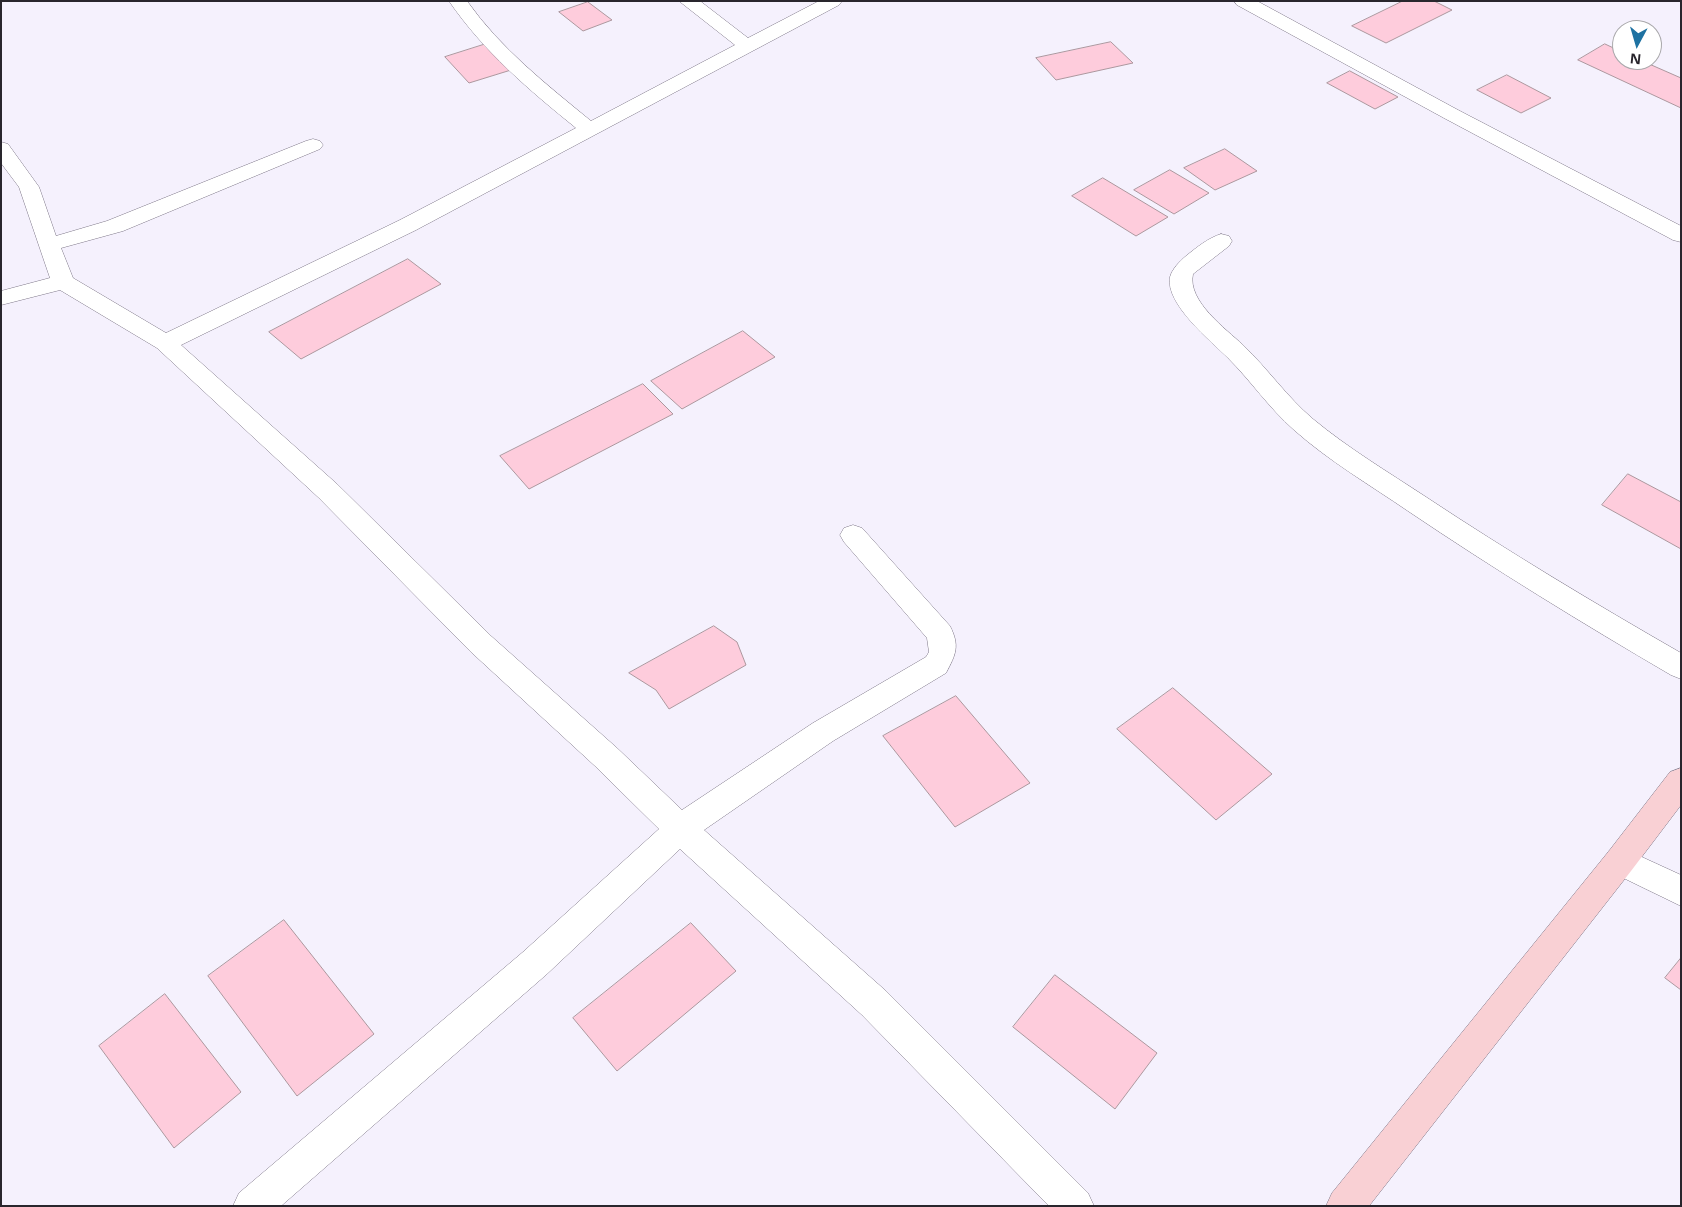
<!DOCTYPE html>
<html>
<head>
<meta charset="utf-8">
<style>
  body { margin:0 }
  #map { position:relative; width:1682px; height:1207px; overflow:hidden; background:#f5f1fd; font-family:"Noto Sans",sans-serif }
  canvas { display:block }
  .frame { position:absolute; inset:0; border:2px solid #29262d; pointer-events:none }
  .north { position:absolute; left:1612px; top:20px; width:50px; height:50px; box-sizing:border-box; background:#fff; border:1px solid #a9a8ab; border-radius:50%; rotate:186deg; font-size:14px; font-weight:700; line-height:20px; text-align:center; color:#29262d }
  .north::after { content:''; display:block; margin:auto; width:18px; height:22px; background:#1e72a2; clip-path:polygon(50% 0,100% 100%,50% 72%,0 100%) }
</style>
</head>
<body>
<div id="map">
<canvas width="1682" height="1207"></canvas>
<div class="frame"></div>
<div class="north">N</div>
</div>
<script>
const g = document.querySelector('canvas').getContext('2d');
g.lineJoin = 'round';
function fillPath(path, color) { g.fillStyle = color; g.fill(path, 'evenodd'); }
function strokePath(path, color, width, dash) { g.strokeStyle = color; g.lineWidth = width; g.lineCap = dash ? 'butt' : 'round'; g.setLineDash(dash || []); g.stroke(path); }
const building = new Path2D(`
  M1403 1H1434L1452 10 1386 43 1352 26Z
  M588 2 612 20 583 31 559 12Z
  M1111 42 1133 63 1056 80 1036 58Z
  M486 44 511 70 469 83 445 57Z
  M1605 44 1622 52V60H1640L1681 78V108L1578 60Z
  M1350 71 1398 97 1375 109 1327 83Z
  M1507 75 1551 98 1521 113 1477 90Z
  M1225 149 1257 171 1215 190 1184 168Z
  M1170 170 1209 193 1174 214 1134 190Z
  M1103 178 1168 217 1136 236 1072 196Z
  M408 259 441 284 301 359 269 332Z
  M743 331 775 357 682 409 651 381Z
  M643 384 673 414 529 489 500 456Z
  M1628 474 1681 502V549L1602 505Z
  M714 626 737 642 746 665 669 709 656 690 629 673Z
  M1173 688 1272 774 1216 820 1117 729Z
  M956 696 1030 783 955 827 883 736Z
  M284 920 374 1034 297 1096 208 976Z
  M691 923 736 971 617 1071 573 1018Z
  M1681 958V990L1665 978Z
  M1055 975 1157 1053 1115 1109 1013 1027Z
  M165 994 241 1092 174 1148 99 1046Z`);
const street = new Path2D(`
  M449 1H467C501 49 546 84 591 121L735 45 679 1H700L748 38 819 1H842L839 5 416 230 181 345 337 484 491 636 617 748 682 810 813 723 926 657 929 652 927 638 844 542 840 535 844 528 853 525 862 528 950 626C960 646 956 654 946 673L833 741 704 830 886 991 1088 1193 1094 1206H1049L862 1015 680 849 547 974 281 1206H233L239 1193 523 952 659 829 595 766 471 652 319 498 157 348 60 290 1 305V291L50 278 19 187 1 163V142L8 144 39 187 56 236 107 221 306 141 313 139 320 141 323 145 320 149 123 231 61 248 73 278 166 333 400 220 576 128C529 90 484 52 449 1Z
  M1234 1H1257L1458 110 1681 226V242L1673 240 1444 118 1237 5Z
  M1221 234 1229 236 1232 241 1229 246 1193 274C1187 301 1226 329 1243 345 1268 369 1287 397 1313 419 1348 448 1388 472 1426 497 1509 552 1594 603 1681 653V679L1671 675C1582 623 1494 569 1408 511 1370 485 1329 461 1294 430 1269 408 1251 381 1228 358 1211 341 1165 304 1170 277 1172 269 1180 261 1186 256 1196 248 1208 238 1221 234Z
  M1620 847 1681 875V906L1609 871 1604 861 1609 851Z`);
const secondary = new Path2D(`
  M1681 768V805L1631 871 1369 1206H1326L1332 1193 1609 851 1670 772Z`);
fillPath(building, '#feccdc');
strokePath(building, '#ac979e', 1);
strokePath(street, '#7e7788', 1);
strokePath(secondary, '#7e7788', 1);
fillPath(street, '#fff');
fillPath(secondary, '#f9d0d4');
</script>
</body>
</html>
